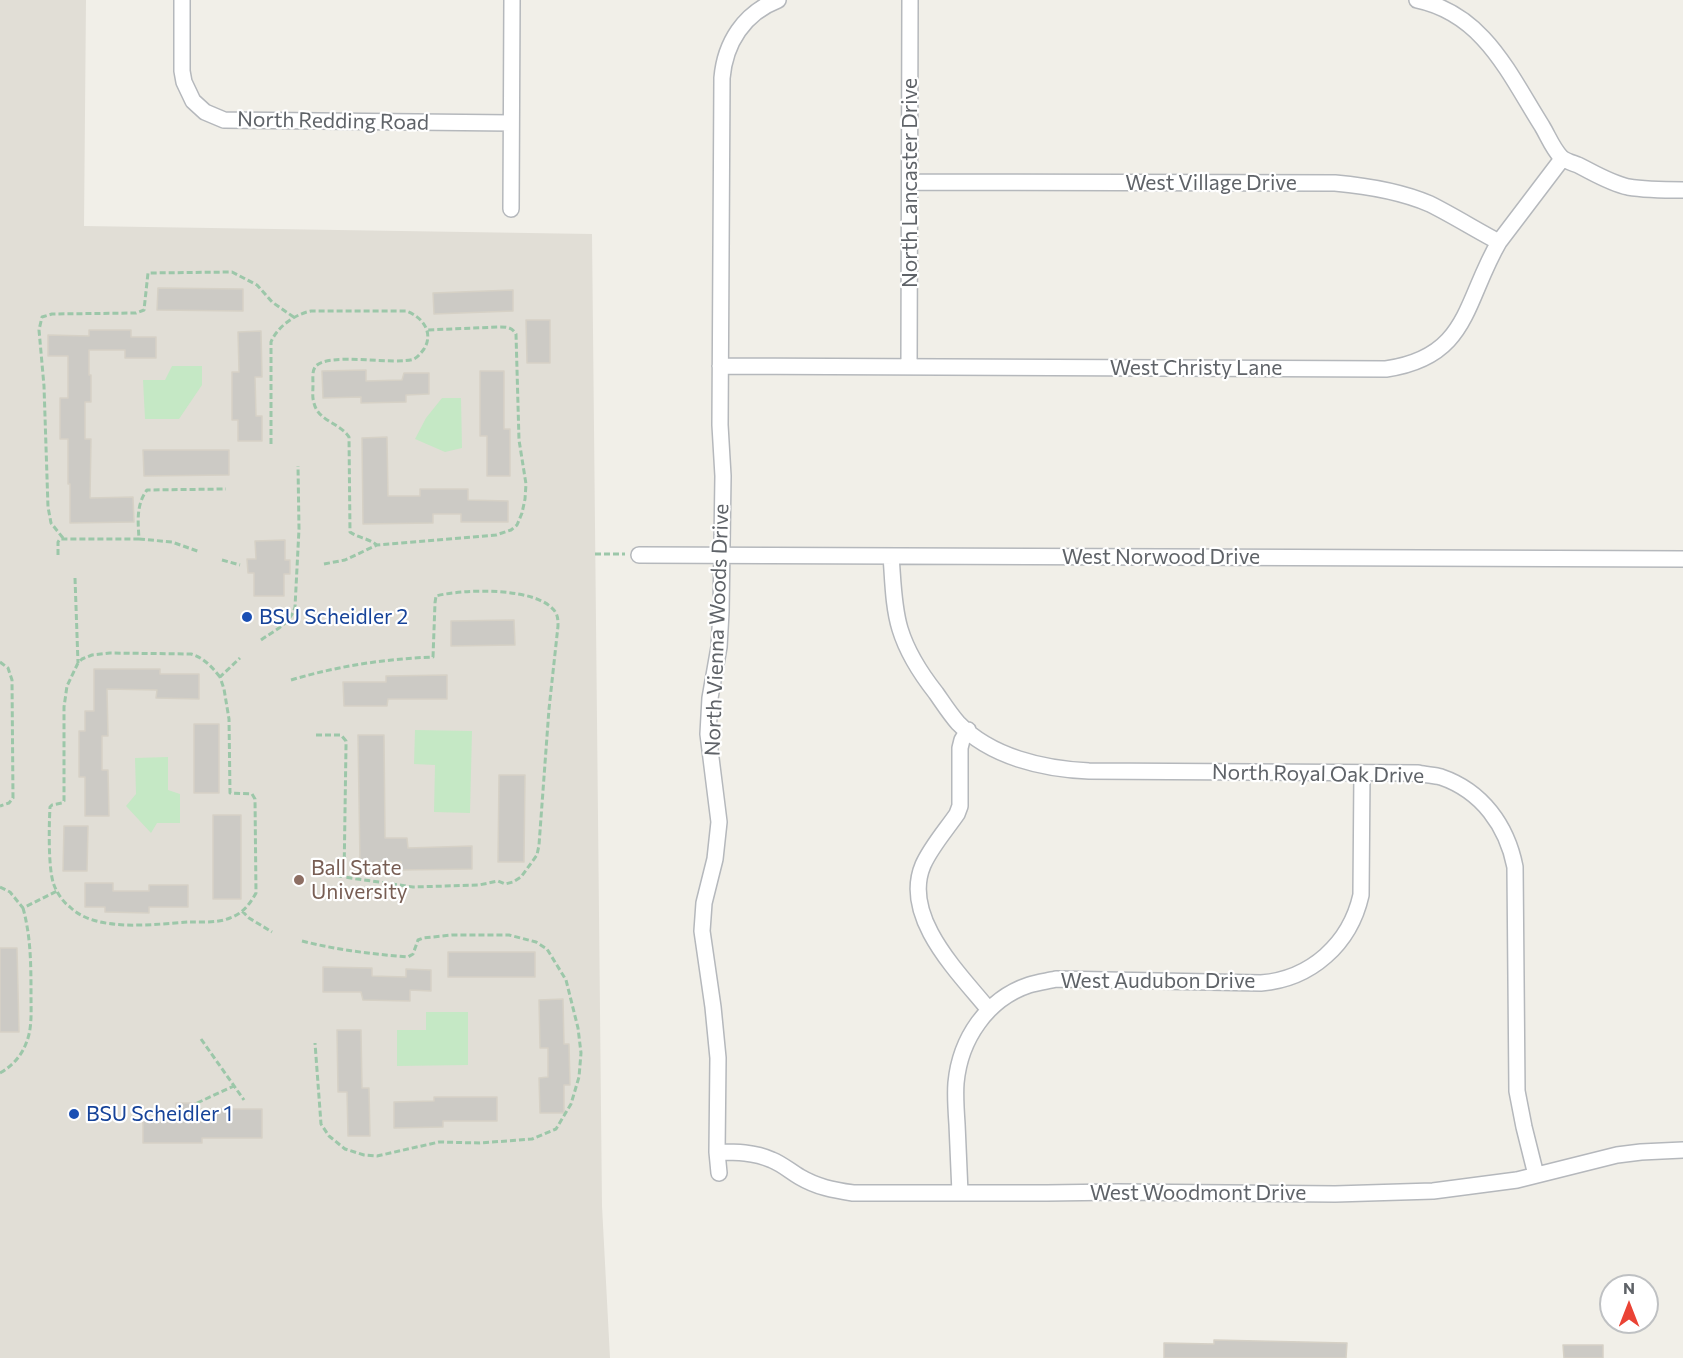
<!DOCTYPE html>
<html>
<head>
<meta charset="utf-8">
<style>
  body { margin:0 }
  #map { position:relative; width:1683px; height:1358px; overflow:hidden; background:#f1efe8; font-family:Commissioner,sans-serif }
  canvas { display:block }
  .north { position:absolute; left:1599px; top:1274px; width:60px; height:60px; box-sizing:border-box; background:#fff; border:2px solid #bfc1c3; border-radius:50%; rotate:0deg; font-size:16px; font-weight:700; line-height:24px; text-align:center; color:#5f6368 }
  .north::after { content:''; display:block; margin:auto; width:21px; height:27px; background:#ea4335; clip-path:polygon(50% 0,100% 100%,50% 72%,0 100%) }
</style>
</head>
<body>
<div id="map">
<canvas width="1683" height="1358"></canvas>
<div class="north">N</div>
</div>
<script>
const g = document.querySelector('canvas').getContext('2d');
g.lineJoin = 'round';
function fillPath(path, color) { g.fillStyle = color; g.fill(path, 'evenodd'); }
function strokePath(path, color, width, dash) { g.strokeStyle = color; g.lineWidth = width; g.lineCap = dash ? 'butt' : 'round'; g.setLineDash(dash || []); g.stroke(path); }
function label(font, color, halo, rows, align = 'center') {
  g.font = font + ' Commissioner,sans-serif'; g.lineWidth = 4.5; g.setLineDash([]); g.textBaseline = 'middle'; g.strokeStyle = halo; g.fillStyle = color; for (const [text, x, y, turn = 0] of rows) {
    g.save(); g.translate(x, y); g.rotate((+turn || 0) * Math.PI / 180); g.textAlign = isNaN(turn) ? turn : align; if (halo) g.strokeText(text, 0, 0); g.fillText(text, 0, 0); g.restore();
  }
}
const education = new Path2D(`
  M0 0H86L84 226 592 234 602 1206 610 1358H0Z`);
const green = new Path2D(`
  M172 366H202V385L179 419H145L143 380H165Z
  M442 398H461L462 448 445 452 415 439 426 418Z
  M415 730 472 731 470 813 434 812 435 765 414 764Z
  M168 757V790L180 794V823H157L151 833 126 806 136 794 135 758Z
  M426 1012H468V1065L397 1066V1030H426Z`);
const building = new Path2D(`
  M158 288 243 289V311L157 310Z
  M513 290V311L434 314 433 293Z
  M526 320H550V363H527Z
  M89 330H131V337H156V358H125V350H89V375H91V402H85V439H91L90 498 133 497 134 522 70 523V484H68V439H60V398H68V356H48V335L89 336Z
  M261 331 262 377H255L256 416H262V441H238V420H232V372H239L238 332Z
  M366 370V381L402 380 404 373H429V394L406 395V402L361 403V397L323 398 322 371Z
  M480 371H504V429H510V476H487V436H480Z
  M387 437 388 496H420V489H468V500L508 501V522H461V514H433V523L363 524 362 438Z
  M143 450H229V475L144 476Z
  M285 540V560H290V574H284V596H254V573H248L247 559H256L255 541Z
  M514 620 515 645 451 646V621Z
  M94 669H160V674H199V699L156 698 157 690 107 689 108 736H102V770H108L109 816H85V777H79V731H85V711H94Z
  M447 675V699H388L387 706H344L343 682H386V676Z
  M194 724H219V793H194Z
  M358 735H384L385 838H407L408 848 472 846V869L401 870V862L360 863Z
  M499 775H525L524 862H498Z
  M213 815H241V899H213Z
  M64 826H88L87 871H63Z
  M85 883H113V891H149V885H188V907H149V913L105 912V907H85Z
  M0 948H17L19 1032H0Z
  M448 952H535V977H448Z
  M323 967 372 968V976L406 977V969L431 970V991L410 990V1001L363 1000 361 992H323Z
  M563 999 564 1044H569L570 1085H564V1113H540L539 1078 548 1077V1048H540L539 1000Z
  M337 1030H361L362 1088H369L370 1136H348L347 1092H338Z
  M434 1097H497V1121H443V1127L394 1128V1102L434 1101Z
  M176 1103H197V1109H262V1138H202V1143H143V1118H176Z
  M1214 1340 1347 1343 1346 1358H1164V1343L1214 1344Z
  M1563 1345H1603V1358H1564Z`);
const path = new Path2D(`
  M271 444V342C277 327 295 314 311 311H406C423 317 434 333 424 349 421 353 418 357 414 359 395 366 327 351 315 367 312 372 313 379 313 385 313 391 312 397 314 403 318 421 340 423 349 437L350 532C358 538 368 538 377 545
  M63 538 51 523 48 507 44 386 39 330 42 317 52 314 136 313 144 310 148 273 232 272 257 285 272 302 295 318
  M139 539 172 542 200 552
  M595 554H625
  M58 555V542L60 539H139C138 521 136 505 147 490L226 489
  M222 560 240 565
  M324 564 345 560 377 545 496 535 511 530 517 525 522 513 525 499 526 484 519 440 516 334C512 327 506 327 499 327L428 330
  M75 578 78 663
  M261 640C275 630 290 624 295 607L299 529 298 466
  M0 662 8 668 12 680 13 798 9 803 0 806
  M220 677C211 666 204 658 191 654L110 653 92 655 82 659 78 663 67 686 64 707V801L62 803 52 805 50 807C49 825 48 870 54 885 57 893 63 902 70 907 96 933 155 924 189 922 202 922 218 923 230 918 242 914 250 904 256 893L255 799 252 794 230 793 229 719 224 689 220 677 240 658
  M291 680C338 666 384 659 433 657L435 603 436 596C462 589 540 586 556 613 558 617 558 621 558 626L549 709 539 845 537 855 521 877 513 882 505 884 498 881 479 885 413 887 344 877
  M316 735H341L346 741V746L344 877 322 873
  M0 887 10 892 23 908 57 891
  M242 911 249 918 272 932
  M302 941C337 950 372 954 408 957L413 954 418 940 423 938 452 935H509L536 942 547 949 566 980 578 1028 581 1053 579 1077 571 1104 556 1129 532 1139 480 1143 439 1142 377 1156 364 1155 345 1149 329 1136 321 1124 315 1043
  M201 1039 244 1100
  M0 1073C14 1065 23 1054 28 1038 32 1025 31 1010 31 996 31 966 31 937 23 908
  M197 1103 234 1086`);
const minor = new Path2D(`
  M182 0V71L184 82 193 101 205 112 224 120 511 123
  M1417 0C1484 14 1509 74 1542 126 1548 136 1553 149 1561 157 1565 161 1573 163 1578 165 1594 173 1610 183 1628 187 1646 190 1665 190 1683 190
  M910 182 1335 183C1368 186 1400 191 1430 204 1454 216 1476 230 1499 242
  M511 209 512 0
  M720 366 1386 369C1469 357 1464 302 1499 242L1562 159
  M909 367 910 0
  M639 555 1683 559
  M891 556C893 580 893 606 900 629 907 652 921 674 936 693 943 703 950 714 958 723 991 757 1043 769 1089 771L1418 773C1425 775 1434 775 1441 777 1482 791 1507 826 1515 867L1517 1091 1524 1127 1536 1175
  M968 730 962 740 960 748V806L957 814C946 830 931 847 923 865 901 917 959 973 989 1010
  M717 1152C736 1152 754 1152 772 1160 782 1164 790 1171 800 1177 817 1187 833 1190 853 1193H1047L1118 1192 1335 1194 1433 1191 1517 1180 1617 1155 1641 1152 1683 1150
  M719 1173 717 1152 718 1058 713 1007 702 931 704 903 715 859 719 822 708 734 710 698 719 647 721 612 723 476 720 425 722 78C725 43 744 13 778 0
  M960 1193C959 1170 958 1147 957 1124 956 1110 955 1096 956 1083 960 1039 987 999 1029 985 1038 982 1048 981 1056 979L1261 983C1311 979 1350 944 1361 895L1362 773`);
const markers = [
  [247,617,6,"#1a4fb4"],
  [299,880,6,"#8d6e63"],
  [74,1114,6,"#1a4fb4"]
];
const streetNames = [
  ["North Redding Road",333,121,1],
  ["North Lancaster Drive",910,183,-90],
  ["West Village Drive",1211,183],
  ["West Christy Lane",1196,368],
  ["West Norwood Drive",1161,557],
  ["North Vienna Woods Drive",717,630,-88],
  ["North Royal Oak Drive",1318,774,1],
  ["West Audubon Drive",1158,981],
  ["West Woodmont Drive",1198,1193]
];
const transitNames = [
  ["BSU Scheidler 2",259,617],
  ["BSU Scheidler 1",86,1114]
];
const educationNames = [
  ["Ball State",311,868],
  ["University",311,892]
];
fillPath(education, '#e1ded6');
fillPath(green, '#c5e8c5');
fillPath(building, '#cccac5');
strokePath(building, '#d6d1c6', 1.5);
strokePath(minor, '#b5b8bc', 18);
strokePath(path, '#9cc7a9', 3, [6, 3]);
strokePath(minor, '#fff', 15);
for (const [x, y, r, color] of markers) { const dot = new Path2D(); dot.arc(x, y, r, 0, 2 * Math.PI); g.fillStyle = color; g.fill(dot); strokePath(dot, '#fff', 2); }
label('21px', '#5f6368', '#fff', streetNames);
label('21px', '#164399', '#fff', transitNames, 'left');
label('21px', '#785e54', '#fff', educationNames, 'left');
</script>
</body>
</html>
